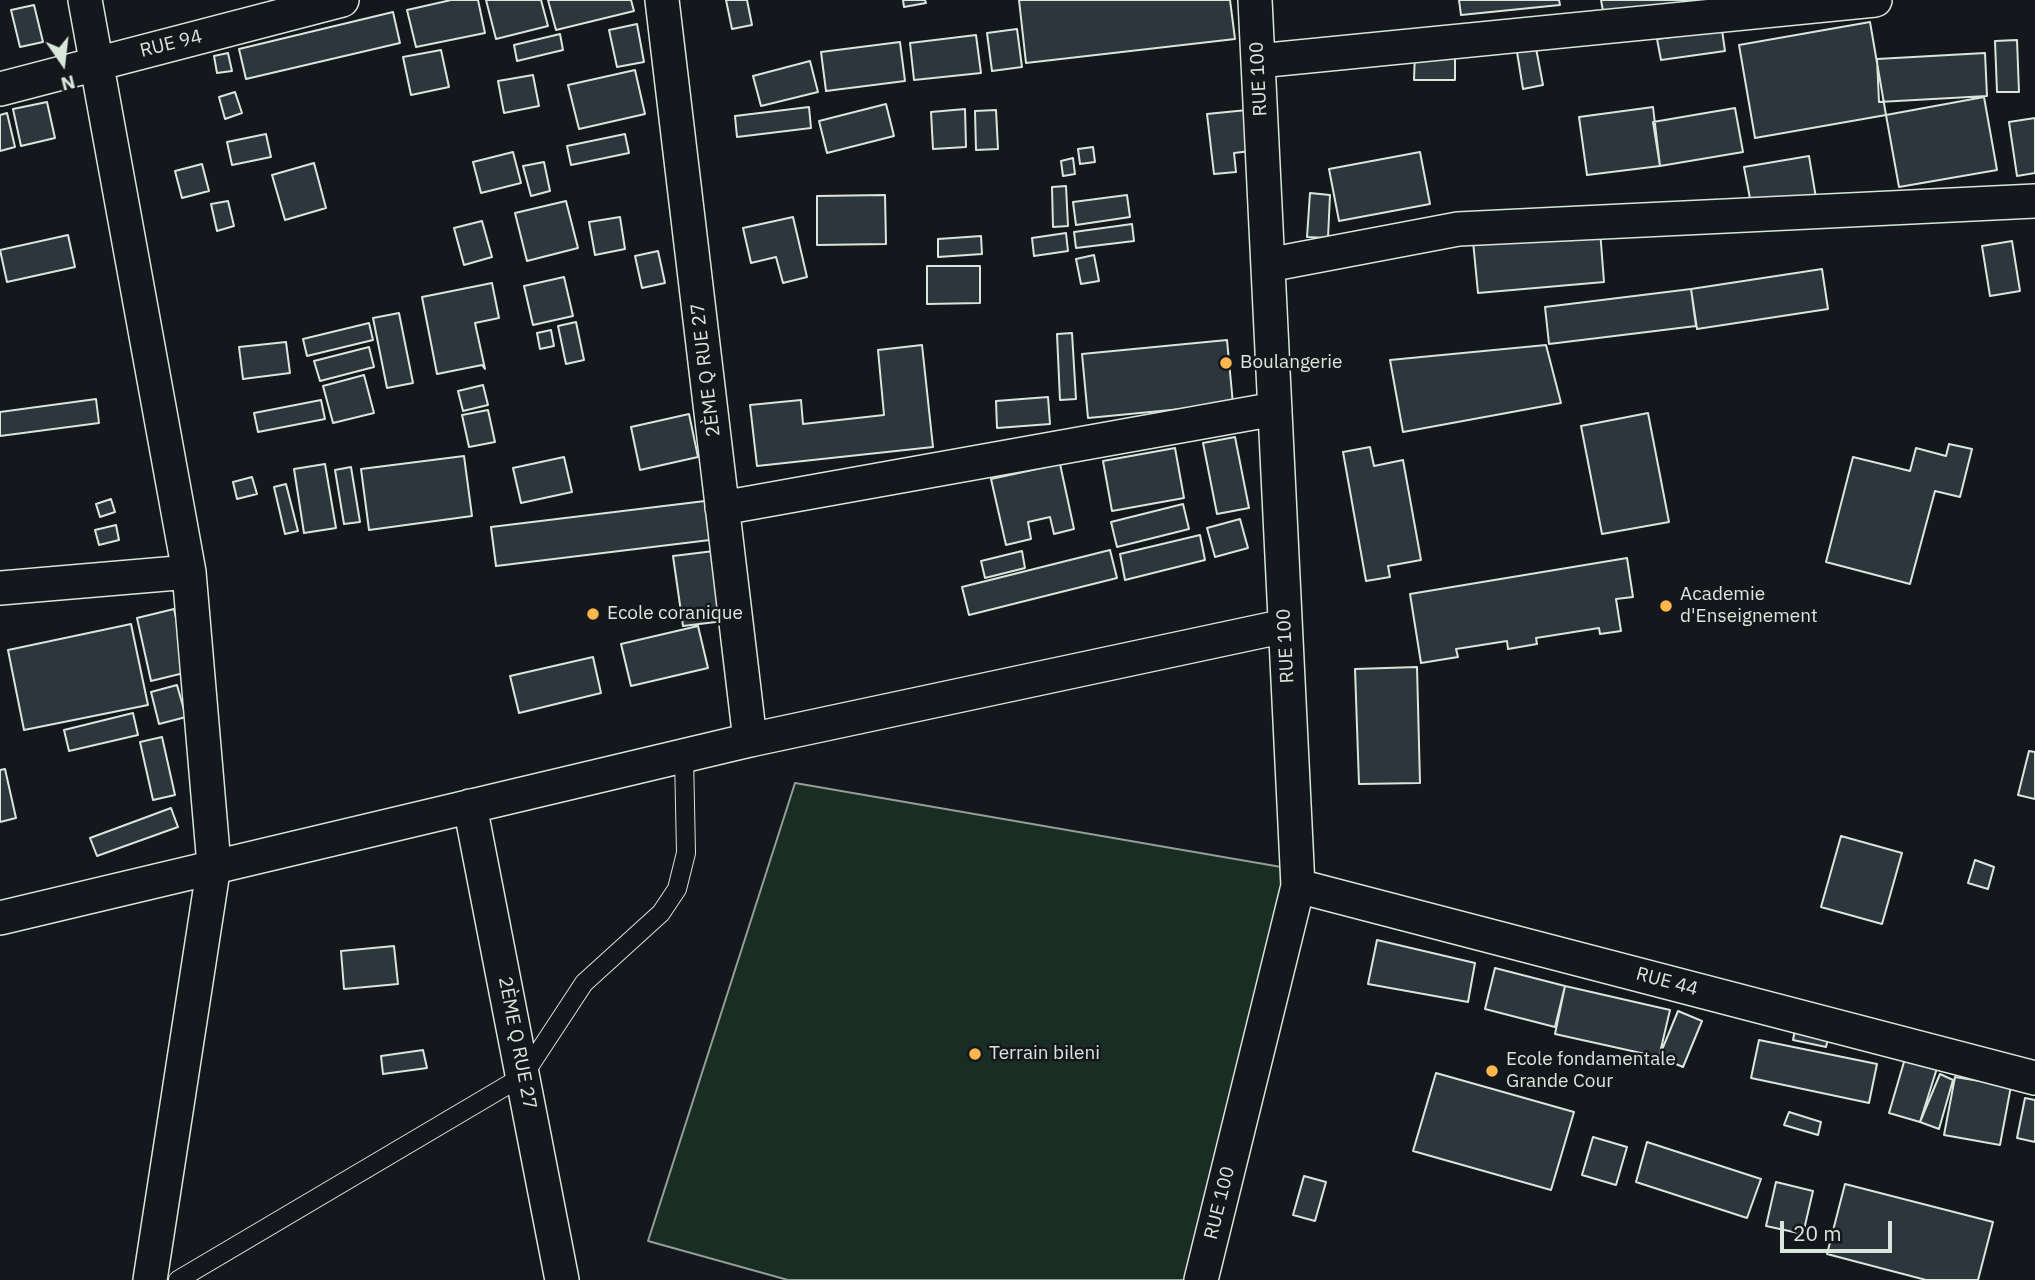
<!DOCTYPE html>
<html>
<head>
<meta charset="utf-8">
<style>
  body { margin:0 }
  #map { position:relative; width:2035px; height:1280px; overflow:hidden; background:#14181c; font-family:"IBM Plex Sans",sans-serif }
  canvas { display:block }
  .north { position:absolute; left:28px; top:28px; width:70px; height:70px; -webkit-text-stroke:5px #14181c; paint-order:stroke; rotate:166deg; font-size:19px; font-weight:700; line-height:28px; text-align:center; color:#d8e6dc }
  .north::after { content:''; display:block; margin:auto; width:24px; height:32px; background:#d8e6dc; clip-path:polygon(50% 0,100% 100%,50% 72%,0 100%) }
  .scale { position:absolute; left:1780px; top:1221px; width:112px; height:32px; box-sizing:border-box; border:4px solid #d8e6dc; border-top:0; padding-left:9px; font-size:21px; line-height:24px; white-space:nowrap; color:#d8e6dc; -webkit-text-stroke:5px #14181c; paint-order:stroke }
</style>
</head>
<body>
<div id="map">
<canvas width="2035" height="1280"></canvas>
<div class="north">N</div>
<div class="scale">20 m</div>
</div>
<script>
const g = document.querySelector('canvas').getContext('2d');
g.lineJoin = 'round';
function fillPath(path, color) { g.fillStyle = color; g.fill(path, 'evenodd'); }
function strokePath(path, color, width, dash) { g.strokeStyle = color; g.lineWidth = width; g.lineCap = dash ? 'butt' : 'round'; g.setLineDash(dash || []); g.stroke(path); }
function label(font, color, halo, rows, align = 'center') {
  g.font = font + ' "IBM Plex Sans",sans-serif'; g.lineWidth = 5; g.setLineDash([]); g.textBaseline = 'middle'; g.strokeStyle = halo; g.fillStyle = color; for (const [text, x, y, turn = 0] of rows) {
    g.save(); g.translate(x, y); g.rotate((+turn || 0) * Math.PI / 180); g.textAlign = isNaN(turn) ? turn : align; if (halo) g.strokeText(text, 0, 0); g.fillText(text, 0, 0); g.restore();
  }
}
const green = new Path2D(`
  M795 783 1287 868 1186 1280H788L648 1241Z`);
const building = new Path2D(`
  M451 0H478L485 33 416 47 407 10Z
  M486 0H541L548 26 496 39Z
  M548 0H631L634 11 556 30Z
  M726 0H747L752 25 732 29Z
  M903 0H925L926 3 904 7Z
  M1019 0H1230L1235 39 1026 63Z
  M1459 0H1559L1560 5 1461 15Z
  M1601 0H1702L1703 3 1605 22Z
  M34 5 43 42 20 47 11 10Z
  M393 12 400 43 246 79 239 49Z
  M1870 22 1886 115 1755 138 1739 45Z
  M637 24 644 62 617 67 609 30Z
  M1017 29 1022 67 992 71 987 33Z
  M1722 30 1725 51 1661 60 1657 39Z
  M560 34 563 50 517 61 514 45Z
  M976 35 981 73 914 80 910 43Z
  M2017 40 2019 92H1997L1995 41Z
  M900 42 905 81 826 91 821 52Z
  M1536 48 1543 85 1523 89 1517 52Z
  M441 50 449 87 411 95 403 57Z
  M1455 51V80H1414L1415 52Z
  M228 53 232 71 217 73 214 56Z
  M1985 53 1987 96 1879 102 1877 59Z
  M810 61 818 92 761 106 753 76Z
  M635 70 645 114 579 129 568 85Z
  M533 75 539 106 504 113 498 81Z
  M235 92 242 113 225 119 219 97Z
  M1984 97 1997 170 1899 187 1886 115Z
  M47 102 55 138 21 146 13 109Z
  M886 104 894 136 827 153 819 121Z
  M809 107 811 128 737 137 735 116Z
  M1653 107 1660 166 1587 175 1579 117Z
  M1735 108 1743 152 1660 166 1653 122Z
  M965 109 966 147 933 149 931 112Z
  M996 110 998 149 976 150 975 111Z
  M1247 110 1251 151 1234 153 1236 172 1214 174 1207 114Z
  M7 113 15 147 0 151V115Z
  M2035 118V173L2017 176 2009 122Z
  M266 134 271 157 232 165 227 142Z
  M625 134 629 153 571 165 567 146Z
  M1093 147 1095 162 1080 164 1078 149Z
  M513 152 521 183 481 193 473 162Z
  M1420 152 1430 204 1339 221 1329 169Z
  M1809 156 1816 198 1752 209 1744 167Z
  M1073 158 1075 174 1063 176 1061 161Z
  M544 162 550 191 531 196 523 166Z
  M314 163 326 208 285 220 272 175Z
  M202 164 209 191 182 198 175 171Z
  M1066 186 1068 226 1053 227 1052 187Z
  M1310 193 1330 195 1328 238 1307 237Z
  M885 195 886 244 817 245V196Z
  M1127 195 1130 217 1076 225 1073 202Z
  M228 201 234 226 217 231 211 204Z
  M566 201 578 248 527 261 515 213Z
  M620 217 625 249 595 255 589 222Z
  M793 217 807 277 783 283 776 257 751 263 743 228Z
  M482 221 492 257 464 265 454 228Z
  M1132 224 1134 241 1076 248 1074 232Z
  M1600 230 1604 282 1478 293 1473 241Z
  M1066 233 1068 251 1034 256 1032 238Z
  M68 235 75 267 7 282 0 250Z
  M981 236 982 254 938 257V239Z
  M2012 241 2020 291 1990 296 1982 246Z
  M658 251 665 283 642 288 635 256Z
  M1094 255 1099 281 1081 284 1076 259Z
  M927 266H980V303L927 304Z
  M1822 269 1828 309 1697 329 1691 289Z
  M564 277 573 316 533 325 524 286Z
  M492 283 499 318 475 323 485 369 482 365 437 374 422 297Z
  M1691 289 1696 326 1549 344 1545 307Z
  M399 313 413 383 387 388 373 318Z
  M576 322 584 360 566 364 558 326Z
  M369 323 373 340 307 356 303 339Z
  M551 330 554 346 540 349 537 333Z
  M1072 333 1076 399 1060 400 1057 334Z
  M1227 340 1233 404 1088 418 1082 354Z
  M286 342 290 373 243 379 239 347Z
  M922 345 933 447 757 466 750 405 801 400 803 424 884 415 878 350Z
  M1546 345 1561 403 1403 432 1390 360Z
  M369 347 374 367 320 381 314 361Z
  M364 375 374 413 333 423 323 386Z
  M483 385 488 405 463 411 458 391Z
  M1048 397 1050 424 997 428 996 401Z
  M96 399 99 423 0 436V412Z
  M321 400 325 419 258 432 254 413Z
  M488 410 495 442 469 447 462 415Z
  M1648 413 1669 522 1602 534 1581 426Z
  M689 414 698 457 640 470 631 427Z
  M1235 437 1249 508 1217 514 1203 443Z
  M1949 444 1972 449 1960 497 1935 491 1910 584 1826 562 1853 457 1910 471 1916 448 1946 456Z
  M1370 447 1374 466 1403 460 1421 560 1388 566 1390 577 1366 581 1343 452Z
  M1175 448 1184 498 1112 511 1103 461Z
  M464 456 472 516 369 530 361 469Z
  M564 457 572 492 521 503 513 468Z
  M325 464 336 528 304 533 294 469Z
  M1060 464 1074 529 1054 534 1050 517 1028 522 1031 539 1006 545 991 479Z
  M351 467 360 522 344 524 335 470Z
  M252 477 257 494 237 499 233 482Z
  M286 484 298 531 285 534 274 487Z
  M111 499 115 512 100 517 96 504Z
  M705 501 710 540 496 566 491 527Z
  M1183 504 1189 529 1117 547 1111 522Z
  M1240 519 1248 548 1215 557 1207 528Z
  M116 525 119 540 99 545 95 530Z
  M1200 535 1205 560 1125 580 1120 554Z
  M1110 550 1117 578 969 615 962 587Z
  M714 551 724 621 683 626 673 556Z
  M1022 551 1025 568 985 578 981 561Z
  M1627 558 1633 597 1616 599 1621 631 1600 634 1599 628 1536 638 1537 644 1508 649 1507 641 1456 649 1458 657 1421 663 1410 594Z
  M174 609 188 672 151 681 137 618Z
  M131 624 148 705 24 730 8 650Z
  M698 626 708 668 631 686 621 644Z
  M593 657 601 693 519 713 510 676Z
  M1417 667 1420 783 1359 784 1355 669Z
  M177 685 186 717 159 724 151 692Z
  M133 713 138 735 69 751 64 730Z
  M162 737 175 795 153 800 140 742Z
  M2029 751 2035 752V799L2018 795Z
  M5 769 16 818 0 822V770Z
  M171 808 178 827 97 856 90 838Z
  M1841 836 1902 853 1882 924 1821 907Z
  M1975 860 1994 867 1988 889 1968 883Z
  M1377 940 1475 963 1468 1002 1368 984Z
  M394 946 398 984 344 989 341 951Z
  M1495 968 1565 986 1555 1027 1485 1009Z
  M1565 986 1670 1010 1659 1057 1555 1034Z
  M1678 1011 1702 1021 1683 1067 1659 1057Z
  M1797 1020 1831 1027 1826 1047 1793 1040Z
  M1759 1040 1877 1064 1869 1103 1751 1078Z
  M423 1050 427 1068 383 1074 381 1056Z
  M1906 1055 1938 1065 1920 1122 1889 1113Z
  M1436 1073 1574 1112 1551 1190 1413 1151Z
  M1940 1074 1953 1080 1939 1129 1920 1122Z
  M1955 1077 2011 1086 2000 1145 1944 1135Z
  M2025 1098 2035 1100V1142L2017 1138Z
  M1789 1112 1821 1122 1818 1135 1784 1125Z
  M1593 1137 1627 1147 1616 1185 1582 1175Z
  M1647 1142 1761 1179 1747 1218 1636 1182Z
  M1304 1176 1326 1182 1315 1221 1293 1215Z
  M1776 1182 1813 1191 1803 1234 1766 1226Z
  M1845 1184 1993 1222 1978 1280H1926L1827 1254Z`);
const lane = new Path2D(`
  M178 1280 523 1076 584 983 661 913 677 889 686 853 684 756`);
const street = new Path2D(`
  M85 0 189 572 214 865 150 1280
  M662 0 750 740
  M1258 61 1875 0
  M0 89 342 0
  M1268 265 1458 229 2035 201
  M722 508 1275 409
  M0 588 189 572
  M470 806 562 1280
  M1298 886 2035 1078
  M0 918 750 740 1285 626
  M1201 1280 1298 886 1255 0`);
const markers = [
  [1226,363,7,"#ffb74d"],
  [1666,606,7,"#ffb74d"],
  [593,614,7,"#ffb74d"],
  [975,1054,7,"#ffb74d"],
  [1492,1071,7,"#ffb74d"]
];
const streetNames = [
  ["RUE 94",171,44,-14],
  ["RUE 100",1259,79,-93],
  ["2ÈME Q RUE 27",706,370,-97],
  ["RUE 100",1286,646,-93],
  ["RUE 44",1667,982,15],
  ["2ÈME Q RUE 27",517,1043,79],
  ["RUE 100",1220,1203,-76]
];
const poiNames = [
  ["Boulangerie",1240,363],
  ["Academie",1680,595],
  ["d'Enseignement",1680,617],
  ["Ecole coranique",607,614],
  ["Terrain bileni",989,1054],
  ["Ecole fondamentale",1506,1060],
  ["Grande Cour",1506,1082]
];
fillPath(green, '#1a2d24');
strokePath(green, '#939e99', 2);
fillPath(building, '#2c363c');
strokePath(building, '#d8e6dc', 2);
strokePath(lane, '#d8e6dc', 20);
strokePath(street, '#d8e6dc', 36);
strokePath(lane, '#14181c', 18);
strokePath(street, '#14181c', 33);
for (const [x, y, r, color] of markers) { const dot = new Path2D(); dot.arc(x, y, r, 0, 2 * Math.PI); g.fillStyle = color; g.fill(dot); strokePath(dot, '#14181c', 2.5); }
label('19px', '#d8e6dc', '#14181c', streetNames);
label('19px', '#d8e6dc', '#14181c', poiNames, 'left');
</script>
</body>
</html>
